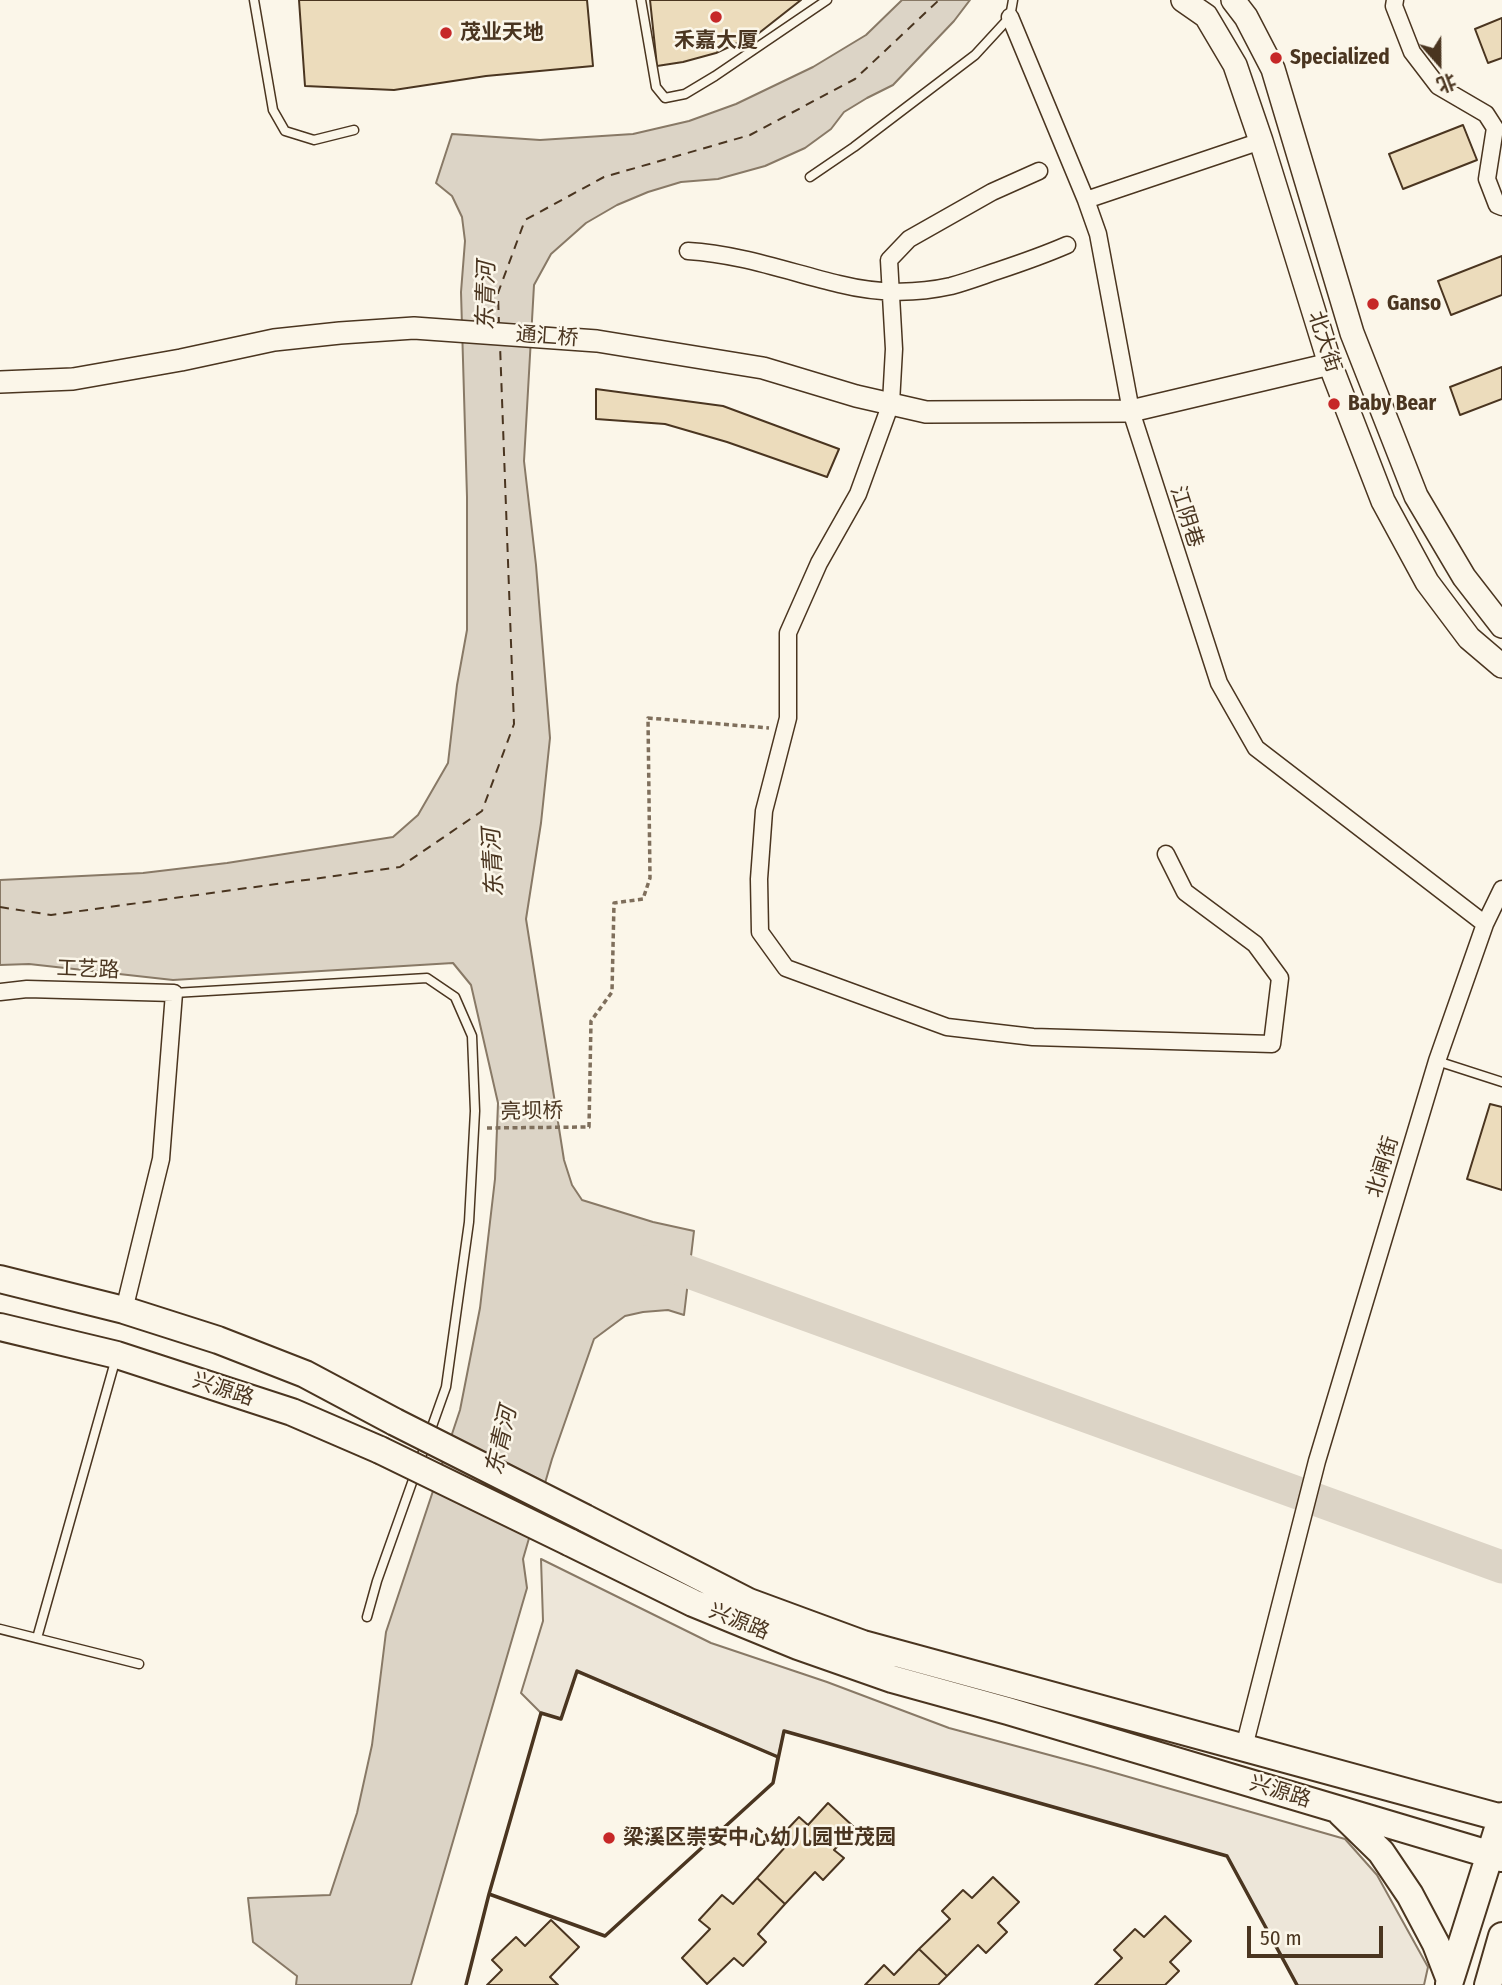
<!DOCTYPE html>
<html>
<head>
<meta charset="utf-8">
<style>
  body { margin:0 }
  #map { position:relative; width:1502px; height:1985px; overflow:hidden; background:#fbf6e9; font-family:"Fira Sans Condensed","Noto Sans SC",sans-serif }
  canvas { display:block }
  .north { position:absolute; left:1404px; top:28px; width:70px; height:70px; -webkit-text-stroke:5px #fbf6e9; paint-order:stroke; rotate:159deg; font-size:19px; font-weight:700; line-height:28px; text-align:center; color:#4a3520 }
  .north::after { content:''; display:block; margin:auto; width:24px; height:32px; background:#4a3520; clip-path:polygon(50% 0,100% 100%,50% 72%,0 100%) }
  .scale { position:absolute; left:1247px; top:1926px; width:136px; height:32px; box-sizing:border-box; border:4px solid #4a3520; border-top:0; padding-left:9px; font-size:21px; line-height:24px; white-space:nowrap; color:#4a3520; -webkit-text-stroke:5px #fbf6e9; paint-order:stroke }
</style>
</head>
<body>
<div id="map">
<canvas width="1502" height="1985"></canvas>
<div class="north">北</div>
<div class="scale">50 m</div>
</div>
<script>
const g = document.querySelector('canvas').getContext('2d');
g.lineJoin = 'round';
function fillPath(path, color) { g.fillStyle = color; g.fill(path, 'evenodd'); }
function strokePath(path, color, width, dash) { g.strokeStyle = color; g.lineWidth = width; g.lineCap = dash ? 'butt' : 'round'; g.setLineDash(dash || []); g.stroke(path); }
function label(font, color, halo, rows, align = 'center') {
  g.font = font + ' "Fira Sans Condensed","Noto Sans SC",sans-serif'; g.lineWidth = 5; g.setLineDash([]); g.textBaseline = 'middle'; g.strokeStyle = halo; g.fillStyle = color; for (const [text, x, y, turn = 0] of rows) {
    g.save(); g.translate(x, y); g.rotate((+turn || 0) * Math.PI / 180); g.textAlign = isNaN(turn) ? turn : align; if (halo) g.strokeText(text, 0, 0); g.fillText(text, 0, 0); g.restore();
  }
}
const green = new Path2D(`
  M541 1559 711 1643 827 1682 949 1728 1094 1767 1345 1839 1377 1875 1428 1967 1424 1985H1297L1227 1856 784 1731 778 1757 577 1672 561 1719 541 1713 521 1693 543 1621Z`);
const water = new Path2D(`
  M902 0H970L954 21 893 85 867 98 844 112 831 129 805 148 765 166 718 179 681 182 648 192 617 205 586 223 551 254 534 285 524 461 536 565 550 738 541 823 526 919 564 1160 572 1185 582 1200 653 1222 694 1231 684 1315 668 1310 643 1312 625 1316 594 1339 552 1459 523 1559 527 1588 411 1985H296L297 1976 253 1942 248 1898 330 1895 357 1813 372 1745 386 1632 460 1410 480 1308 495 1179 498 1103 471 985 453 963 173 980 29 964 0 965V880L143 873 227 863 393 837 418 815 448 763 457 685 467 630V497L461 292 465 241 462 217 452 196 436 183 452 134 540 140 633 134 689 121 736 104 813 67 866 35Z`);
const river = new Path2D(`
  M645 1262 675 1267 1502 1567`);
const ferry = new Path2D(`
  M499 326 498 293 525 220 604 177 750 135 855 79 939 0
  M0 907 51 915 400 867 482 811 514 724 500 345`);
const building = new Path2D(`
  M299 0H587L593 66 486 76 394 90 305 86Z
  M650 0H801L759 33 716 53 683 62 657 66Z
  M1502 18V58L1488 63 1475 29Z
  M1463 125 1477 160 1403 189 1389 154Z
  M1502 256V295L1451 315 1438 281Z
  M1502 367V399L1460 415 1450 387Z
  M596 389 723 406 839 449 827 477 727 442 665 424 596 419Z
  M1490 1104 1502 1107V1190L1467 1179Z
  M828 1803 855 1828 834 1850 844 1858 823 1880 815 1872 785 1904 757 1878 786 1846 778 1839 799 1817 808 1825Z
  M993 1877 1019 1902 998 1923 1007 1932 986 1953 978 1945 947 1976 919 1949 950 1919 942 1911 963 1890 972 1898Z
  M757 1878 785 1904 758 1934 766 1942 743 1966 734 1958 707 1984 682 1958 710 1929 699 1920 722 1895 733 1904Z
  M1165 1916 1191 1941 1170 1962 1179 1971 1165 1985H1095L1122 1958 1114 1950 1135 1929 1144 1937Z
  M551 1920 579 1947 550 1977 558 1985H487L502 1970 492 1960 516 1937 525 1946Z
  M919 1949 947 1976 938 1985H865L884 1965 894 1975Z`);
const path = new Path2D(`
  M487 1128 589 1127 591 1021 612 992 614 903 643 899 650 878 648 718 769 728`);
const service = new Path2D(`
  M254 0 273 110 285 131 314 140 354 130
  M641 0 656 87 665 98 685 94 715 76 827 0
  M810 177 854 147 975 55 1010 17 1013 0
  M174 993 427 978 455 997 472 1036 475 1111 469 1222 446 1387 377 1581 367 1617
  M1437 1061 1502 1082
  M0 1629 139 1664
  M37 1638 116 1358`);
const minor = new Path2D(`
  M1395 0 1394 6 1412 52 1438 86 1486 114 1495 128 1487 179 1497 205 1502 207
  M1010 17 1086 200 1098 234 1131 411 1219 683 1256 748 1485 924
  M1039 171 992 192 909 239 889 260 894 349 891 403 858 494 819 563 788 633V718L764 811 759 879 760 932 786 968 947 1027 1033 1037 1272 1044 1280 978 1255 944 1185 892 1166 854
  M1086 200 1261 141
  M688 251C740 254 789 272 839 284 875 293 915 294 951 286 966 282 982 276 997 271 1021 263 1044 255 1067 245
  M0 992 27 989 174 993 161 1159 124 1310
  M1244 1747 1317 1461 1437 1061 1485 924 1502 889`);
const tertiary = new Path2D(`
  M0 382 73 379 181 360 274 340 340 333 414 328 597 341 763 368 856 396 926 412 1131 411 1330 364`);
const secondary = new Path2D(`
  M1183 0 1206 16 1235 65 1261 141 1330 364 1383 501 1427 582 1469 638 1502 666
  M1233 0 1246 17 1273 69 1352 333 1416 496 1464 577 1502 626`);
const primary = new Path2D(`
  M0 1279 124 1310 218 1340 305 1374 395 1422
  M0 1327 117 1355 292 1412 380 1450
  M585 1518 749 1602 863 1644 1502 1818
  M569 1542 693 1603 798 1646 892 1679 1008 1711 1502 1858
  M1341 1813 1381 1852 1410 1895 1436 1944 1450 1980
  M1449 1984 1502 1816
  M1488 1985 1502 1936`);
const primaryBridge = new Path2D(`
  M395 1422 585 1518
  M380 1450 569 1542`);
const wall = new Path2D(`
  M577 1671 778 1757 773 1783 605 1936 489 1894 541 1713 561 1719Z
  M466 1985 489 1894 605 1936 773 1783 784 1731 1227 1856 1297 1985`);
const markers = [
  [716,17,7,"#c62828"],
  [446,33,7,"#c62828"],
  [1276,58,7,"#c62828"],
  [1373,304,7,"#c62828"],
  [1334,404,7,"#c62828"],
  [609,1838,7,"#c62828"]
];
const poiNames = [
  ["茂业天地",460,33],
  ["禾嘉大厦",716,41,"center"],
  ["Specialized",1290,58],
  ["Ganso",1387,304],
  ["Baby Bear",1348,404],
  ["梁溪区崇安中心幼儿园世茂园",623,1838]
];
const streetNames = [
  ["通汇桥",547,337,4],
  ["北大街",1324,342,72],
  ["江阴巷",1186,517,72],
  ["工艺路",88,970,2],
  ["亮坝桥",532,1112,-1],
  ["北闸街",1383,1167,-73],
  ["兴源路",223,1390,18],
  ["兴源路",739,1622,22],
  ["兴源路",1280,1792,17]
];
const waterNames = [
  ["东青河",487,296,-89],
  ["东青河",494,863,-93],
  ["东青河",502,1441,-77]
];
fillPath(green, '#ede6d9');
strokePath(green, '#887966', 2);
fillPath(water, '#dcd4c6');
strokePath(water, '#887966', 2);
strokePath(river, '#dcd4c6', 33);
strokePath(ferry, '#4a3520', 2, [9, 7]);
fillPath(building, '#ecdcbc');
strokePath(building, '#4a3520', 2);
strokePath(service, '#4a3520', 11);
strokePath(minor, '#4a3520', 19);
strokePath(tertiary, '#4a3520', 24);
strokePath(secondary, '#4a3520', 26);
strokePath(primary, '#4a3520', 30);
strokePath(path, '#7f6f5c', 3.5, [5, 3.5]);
strokePath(service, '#fbf6e9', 8);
strokePath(minor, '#fbf6e9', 16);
strokePath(tertiary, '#fbf6e9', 21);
strokePath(secondary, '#fbf6e9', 23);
strokePath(primary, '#fbf6e9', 26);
strokePath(primaryBridge, '#4a3520', 30, []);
strokePath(primaryBridge, '#fbf6e9', 26);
strokePath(wall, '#4a3520', 3.5);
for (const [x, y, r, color] of markers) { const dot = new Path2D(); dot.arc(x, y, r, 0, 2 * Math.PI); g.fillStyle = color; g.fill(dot); strokePath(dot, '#fbf6e9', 2.5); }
label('bold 21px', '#4a3520', '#fbf6e9', poiNames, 'left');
label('21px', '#4a3520', '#fbf6e9', streetNames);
label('italic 23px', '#4a3520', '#fbf6e9', waterNames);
</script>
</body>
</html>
